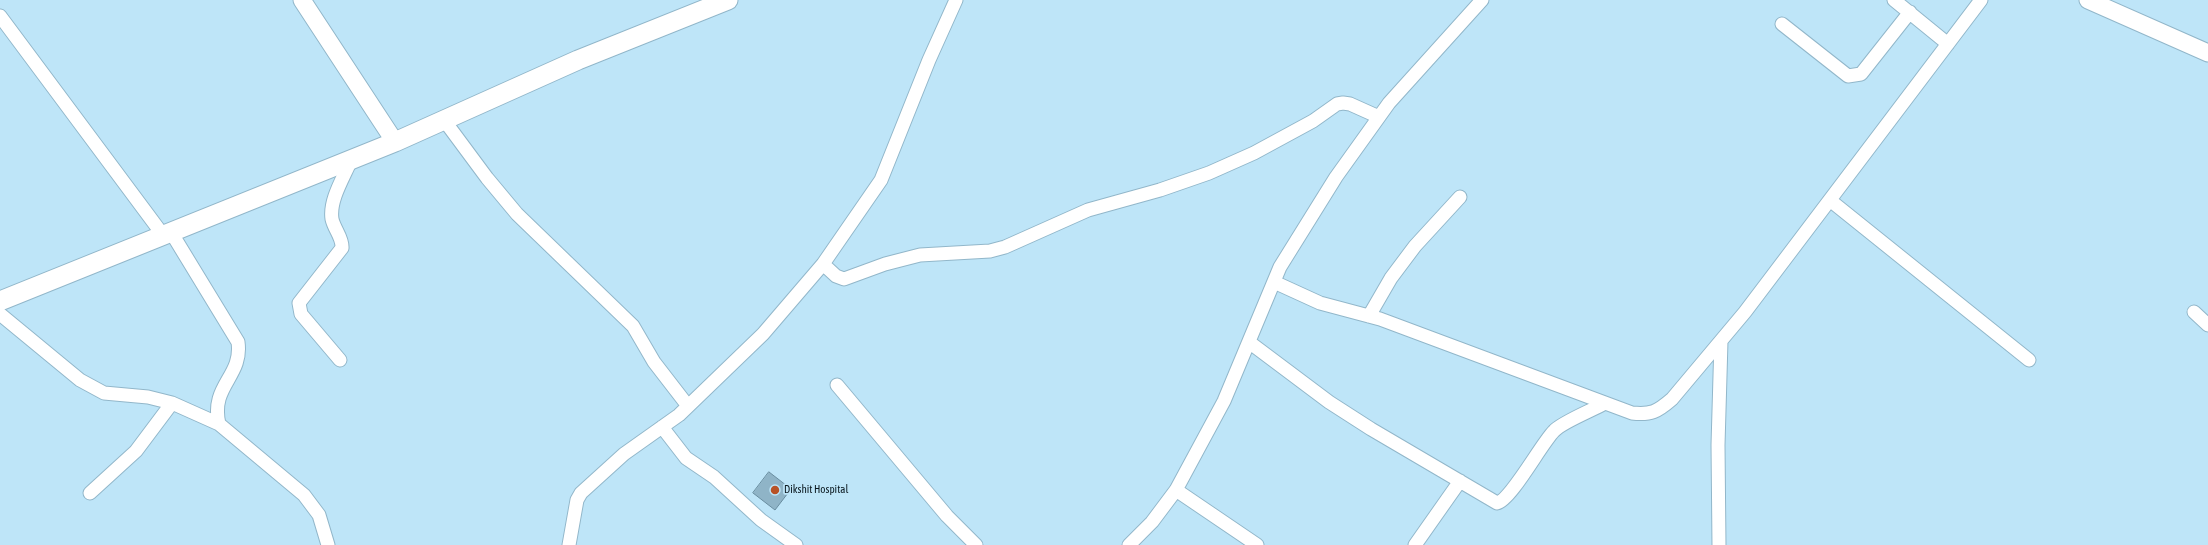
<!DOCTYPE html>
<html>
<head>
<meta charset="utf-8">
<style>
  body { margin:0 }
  canvas { display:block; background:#bee5f8 }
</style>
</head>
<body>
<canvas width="2208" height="545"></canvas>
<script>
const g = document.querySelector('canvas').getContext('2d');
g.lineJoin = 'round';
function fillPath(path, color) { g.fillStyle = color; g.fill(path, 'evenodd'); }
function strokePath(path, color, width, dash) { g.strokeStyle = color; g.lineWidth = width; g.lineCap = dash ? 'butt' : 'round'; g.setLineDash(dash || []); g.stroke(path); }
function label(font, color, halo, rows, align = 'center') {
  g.font = font + ' "Asap Condensed",sans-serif'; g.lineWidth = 3.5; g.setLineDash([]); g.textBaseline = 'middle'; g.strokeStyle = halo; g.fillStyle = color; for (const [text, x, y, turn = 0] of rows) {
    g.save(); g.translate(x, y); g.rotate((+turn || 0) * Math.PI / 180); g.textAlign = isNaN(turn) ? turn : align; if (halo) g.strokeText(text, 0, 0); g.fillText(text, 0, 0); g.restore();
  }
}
const building = new Path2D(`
  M769 472 791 489 775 510 753 493Z`);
const minor = new Path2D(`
  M1894 0 1948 44
  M0 16 163 235
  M1782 24 1848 76 1861 74 1910 12
  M444 120 487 178 517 214 633 326 654 362 688 406
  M1831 201 2029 360
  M171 232 238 342C243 377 210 385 219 424L304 495 319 515 328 545
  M823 264 836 276 844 279 885 264 920 255 990 251 1005 247 1088 210 1160 190 1209 173 1254 153 1313 121 1337 104 1343 103 1350 104 1379 117
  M1274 282 1320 303 1380 319 1632 413C1651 415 1657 412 1672 399L1745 312 1981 0
  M2194 312 2208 325
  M0 314 80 380 104 393 148 397 172 403 219 424
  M1369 316 1391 278 1415 246 1460 197
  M1249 342 1329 402 1371 429 1497 503C1511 500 1541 444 1554 431 1562 422 1593 410 1605 403
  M340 360 301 314 299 303 342 248C343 238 334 229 332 219 329 200 344 177 351 160
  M837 385 947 516 976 545
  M662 427 686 458 714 477 761 520 796 545
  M1176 490 1257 545
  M90 493 136 451 172 403
  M569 545 577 500 581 493 624 454 679 415 763 334 823 264 881 180 929 60 956 0
  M1129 545 1152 522 1176 490 1224 401 1280 267 1336 177 1389 103 1482 0
  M1415 545 1460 481
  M1719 545 1718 445 1721 341`);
const tertiary = new Path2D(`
  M302 0 395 142
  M2088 0 2208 53`);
const secondary = new Path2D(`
  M0 301 395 142 578 60 728 0`);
const markers = [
  [775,490,5,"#b85226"]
];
const poiNames = [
  ["Dikshit Hospital",784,490]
];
fillPath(building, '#8fb4c7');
strokePath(building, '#698d9f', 1);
strokePath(minor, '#92b7ca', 15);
strokePath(tertiary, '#92b7ca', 19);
strokePath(secondary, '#92b7ca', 21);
strokePath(minor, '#fff', 13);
strokePath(tertiary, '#fff', 17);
strokePath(secondary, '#fff', 19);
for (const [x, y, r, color] of markers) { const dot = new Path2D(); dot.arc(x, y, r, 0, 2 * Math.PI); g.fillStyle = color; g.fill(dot); strokePath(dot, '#bee5f8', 1.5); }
label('11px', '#0a181f', '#bee5f8', poiNames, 'left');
</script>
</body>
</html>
